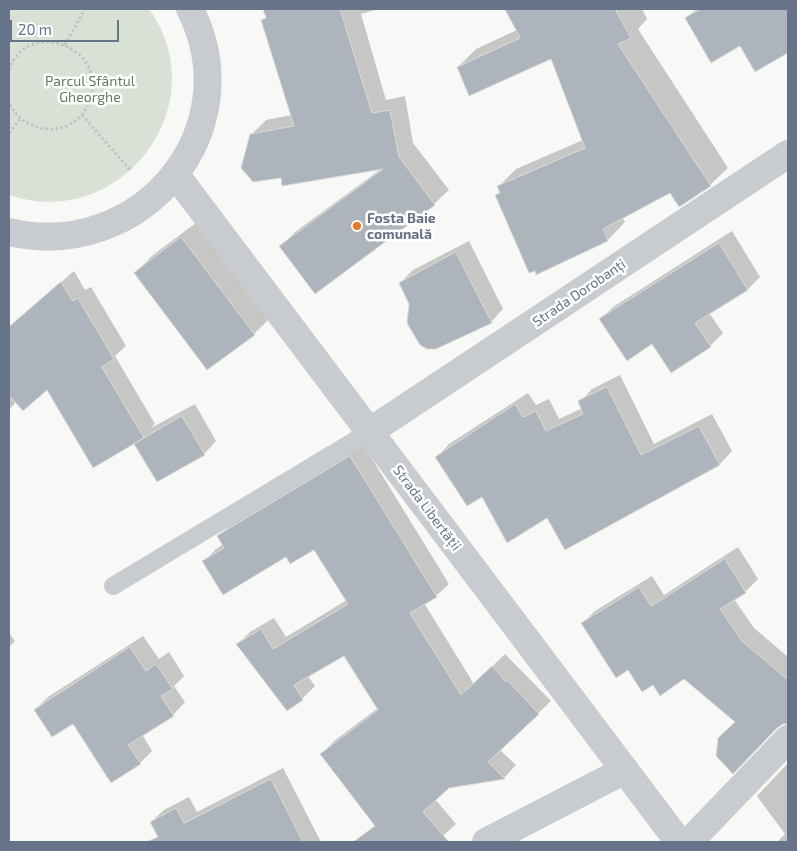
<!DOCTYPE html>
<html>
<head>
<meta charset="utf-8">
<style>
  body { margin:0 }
  #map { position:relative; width:797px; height:851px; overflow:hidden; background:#f8f9f6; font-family:"Exo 2",sans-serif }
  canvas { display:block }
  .frame { position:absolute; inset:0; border:10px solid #667388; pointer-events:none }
  .scale { position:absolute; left:10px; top:20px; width:109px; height:22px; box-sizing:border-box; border:2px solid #667388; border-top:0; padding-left:6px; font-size:15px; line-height:18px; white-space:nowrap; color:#667388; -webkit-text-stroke:4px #fff; paint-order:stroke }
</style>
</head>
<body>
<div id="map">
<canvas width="797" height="851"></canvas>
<div class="frame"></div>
<div class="scale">20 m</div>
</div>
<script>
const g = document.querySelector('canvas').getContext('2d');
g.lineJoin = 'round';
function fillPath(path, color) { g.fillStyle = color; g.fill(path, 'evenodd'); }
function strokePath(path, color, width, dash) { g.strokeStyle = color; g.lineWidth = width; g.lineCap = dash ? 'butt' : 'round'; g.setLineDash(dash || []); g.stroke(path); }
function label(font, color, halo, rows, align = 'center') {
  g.font = font + ' "Exo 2",sans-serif'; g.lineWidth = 5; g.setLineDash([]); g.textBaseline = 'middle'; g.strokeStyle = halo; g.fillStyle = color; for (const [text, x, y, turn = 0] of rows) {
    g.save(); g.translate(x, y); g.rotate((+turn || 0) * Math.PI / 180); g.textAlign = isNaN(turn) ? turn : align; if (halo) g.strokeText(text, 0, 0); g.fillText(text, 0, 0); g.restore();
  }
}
const green = new Path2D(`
  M9 9H149C218 105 120 233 9 195Z`);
const shadow = new Path2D(`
  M268 9H378L361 14 386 100 405 96 413 143 449 190 434 204 281 246 295 232 381 169 282 177 251 135 266 120 292 115 263 21 266 18 264 12Z
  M507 9H642L647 19 638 29 728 168 710 185 680 206 670 191 622 217 625 222 608 240 537 273 496 195 501 191 499 186 516 169 583 140 551 58 458 67 476 49 517 30Z
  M696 9H788V56L786 53 741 44 687 18Z
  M200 220 272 316 254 334 207 369 135 273 153 255Z
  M732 231 760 277 747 290 709 313 723 333 710 346 671 371 653 343 601 319 613 307Z
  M469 241 503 309 491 322 410 304 400 283 413 270Z
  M74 271 85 290 91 287 126 346 115 356 155 424 151 428 195 404 216 441 204 454 136 444 140 440 48 388 16 402 9 410V327Z
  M620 375 654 444 712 414 732 451 720 464 566 548 547 517 482 495 437 457 449 444 528 393 536 405 549 399 559 419 583 408 580 402 592 389Z
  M363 444 449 584 436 596 424 603 474 684 505 654 551 701 500 750 516 765 504 778 448 787 435 799 456 824 436 842H378L369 831 376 825 322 754 334 741 378 708 344 654 308 676 315 686 302 699 238 644 250 632 274 618 286 637 347 600 314 548 286 555 204 562 216 549 224 544 219 536 231 524Z
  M738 547 758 579 745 592 734 599 754 628 788 657V723L736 722 684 678 653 683 628 668 583 623 595 611 652 576 664 595Z
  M9 633 15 641 9 647Z
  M143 636 159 659 169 652 184 676 174 686 185 702 173 715 142 734 152 751 140 763 73 722 35 710 48 697Z
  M788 763V842H777L785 834 757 796Z
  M283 768 321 842H162L151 822 164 810 189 797 197 812Z`);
const building = new Path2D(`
  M263 9H340L372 113 390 110 399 157 435 205 315 294 279 246 383 169 282 186 281 178 253 182 241 168 250 134 294 126 261 20 266 18Z
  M505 9H615L631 38 618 44 711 186 679 207 670 193 603 229 608 241 536 275 535 271 529 273 495 195 500 193 497 186 585 148 551 59 469 96 457 67 520 38Z
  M701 9H788V53L755 72 740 46 711 63 685 18Z
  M181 237 255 335 207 370 134 273Z
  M719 243 748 290 695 323 711 347 671 373 652 344 627 361 599 319Z
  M456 252 492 323 436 349H427L420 345 407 323 409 304 399 283Z
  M61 282 73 301 78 298 114 359 102 367 144 438 93 468 47 390 23 411 9 395V327Z
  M607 387 641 455 699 426 720 465 565 550 547 518 507 543 482 497 467 506 435 457 515 404 523 417 536 411 546 431 583 414 578 401Z
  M182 416 205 455 157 482 134 444Z
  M350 456 437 597 410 613 461 695 492 666 506 682 508 681 539 714 488 762 505 779 449 788 423 812 449 842H353L375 826 320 754 378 710 344 656 294 685 303 700 287 711 236 644 261 629 273 649 348 604 314 550 290 564 286 557 223 595 202 561 224 548 217 536Z
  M725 559 746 593 720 609 742 641 788 680V724H783L777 728 733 774 716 756 718 738 735 722 684 679 660 696 653 685 642 692 628 670 616 678 581 623 639 587 651 606Z
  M130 647 146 671 156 664 173 689 161 696 174 716 128 745 141 764 111 783 73 724 52 737 34 710Z
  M271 779 303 842H146L158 837 150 822 176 808 184 823Z`);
const path = new Path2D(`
  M65 45 85 9
  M9 70C29 12 121 53 84 112 77 123 61 130 48 129 30 128 17 118 9 103
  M82 115 131 171
  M9 133 20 119`);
const service = new Path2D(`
  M113 586 369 432`);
const minor = new Path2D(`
  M369 432 788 154
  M486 842 625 770
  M689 842 788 739`);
const tertiary = new Path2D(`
  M175 174 679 842
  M9 232C140 263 252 131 190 9`);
const markers = [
  [357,226,5,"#eb7624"]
];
const parkNames = [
  ["Parcul Sfântul",90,81],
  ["Gheorghe",90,97]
];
const poiNames = [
  ["Fosta Baie",367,218],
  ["comunală",367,234]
];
const streetNames = [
  ["Strada Dorobanți",579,293,-34],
  ["Strada Libertății",427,508,53]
];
fillPath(green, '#d9e1d7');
fillPath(shadow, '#0003');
fillPath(building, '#aeb4bc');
strokePath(building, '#dadad8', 1);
strokePath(path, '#c2c3c6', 3, [2.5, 2.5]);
strokePath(service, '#c8cbcf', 18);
strokePath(minor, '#c8cbcf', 28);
strokePath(tertiary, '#c8cbcf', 28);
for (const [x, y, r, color] of markers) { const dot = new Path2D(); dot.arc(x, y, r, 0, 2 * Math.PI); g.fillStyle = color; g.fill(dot); strokePath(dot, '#fff', 2); }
label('14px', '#627a62', '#fff', parkNames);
label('bold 14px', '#667388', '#fff', poiNames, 'left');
label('14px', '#667388', '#fff', streetNames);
</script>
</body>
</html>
